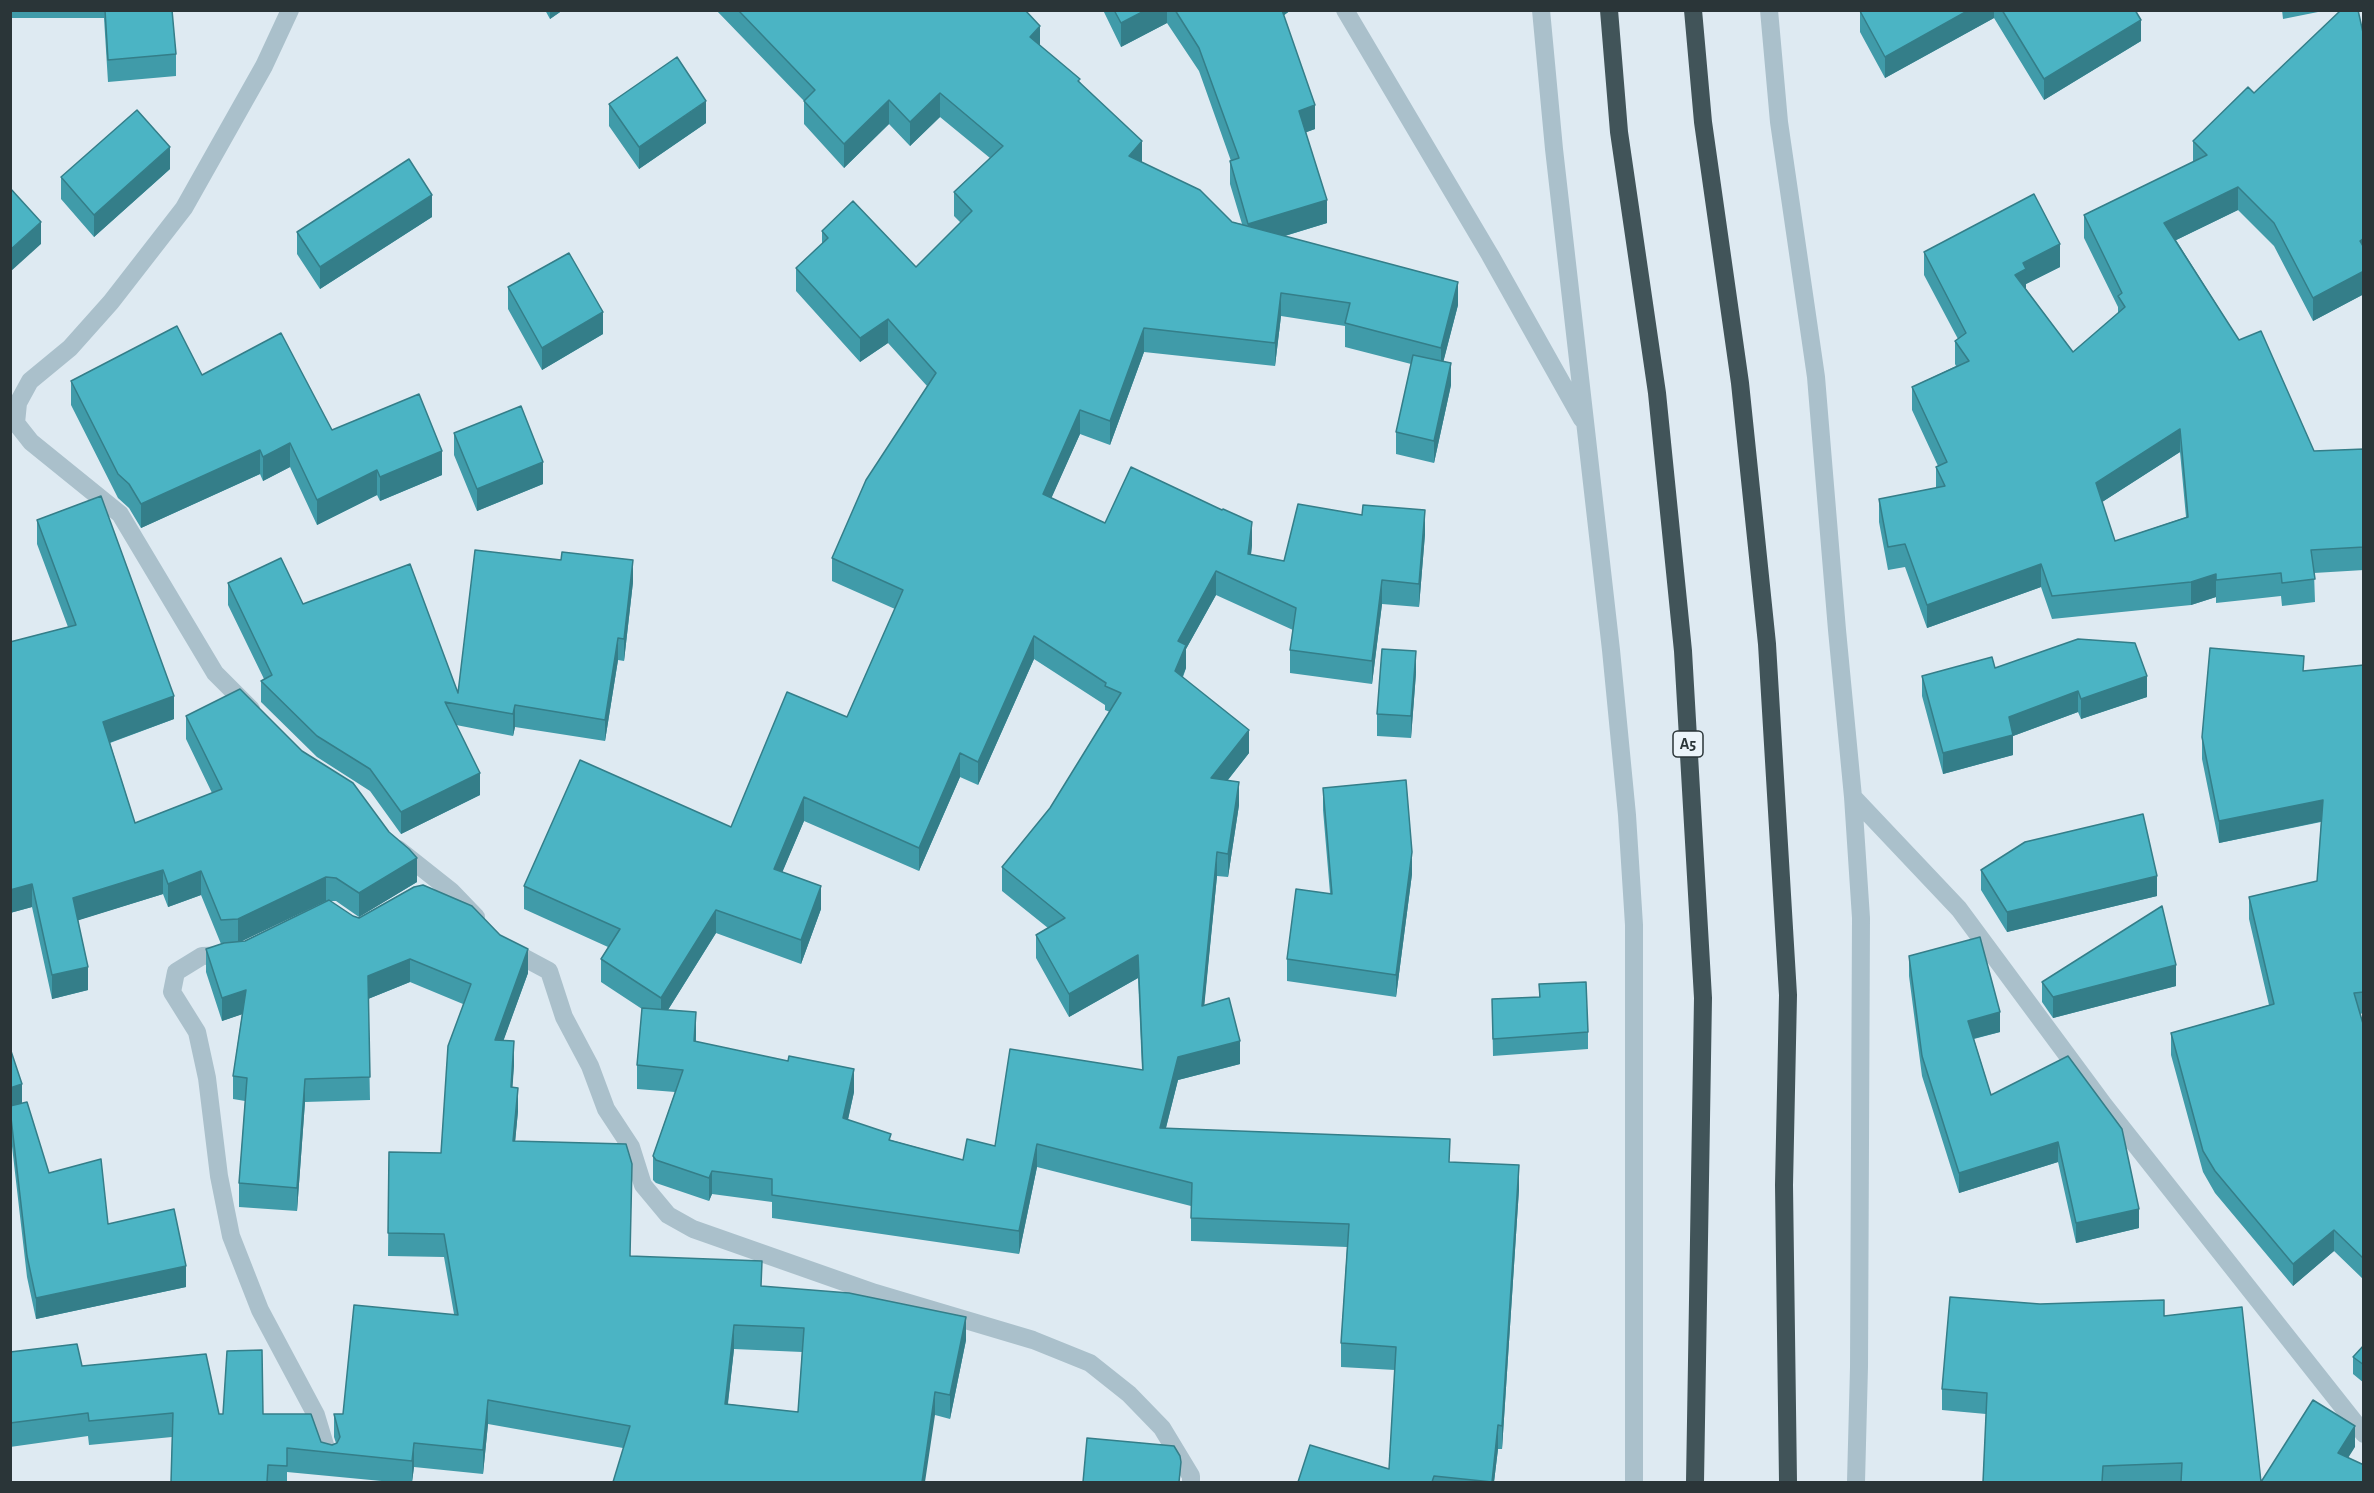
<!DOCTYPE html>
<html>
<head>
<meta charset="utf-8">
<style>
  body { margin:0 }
  #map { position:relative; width:2374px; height:1493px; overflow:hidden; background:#deeaf2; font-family:"Alegreya Sans",sans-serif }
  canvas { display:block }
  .frame { position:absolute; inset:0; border:12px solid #2a3538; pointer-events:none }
</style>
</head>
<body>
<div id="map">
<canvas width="2374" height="1493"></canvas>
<div class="frame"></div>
</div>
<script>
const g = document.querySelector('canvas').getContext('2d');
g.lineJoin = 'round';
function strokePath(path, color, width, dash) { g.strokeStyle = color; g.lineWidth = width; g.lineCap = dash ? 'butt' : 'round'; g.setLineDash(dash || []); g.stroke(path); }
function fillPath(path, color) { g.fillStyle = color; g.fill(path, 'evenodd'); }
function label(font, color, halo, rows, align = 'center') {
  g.font = font + ' "Alegreya Sans",sans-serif'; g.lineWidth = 6; g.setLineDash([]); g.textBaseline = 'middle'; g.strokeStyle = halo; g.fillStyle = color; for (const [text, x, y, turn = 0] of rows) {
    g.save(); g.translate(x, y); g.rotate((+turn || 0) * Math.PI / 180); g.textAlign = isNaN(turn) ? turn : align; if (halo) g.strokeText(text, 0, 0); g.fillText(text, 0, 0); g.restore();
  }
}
const minor = new Path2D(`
  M1345 10 1490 255 1582 419
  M1541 10 1554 149 1611 650 1627 815 1634 925V1482
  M1769 10 1779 122 1816 377 1837 630 1853 797 1861 918 1859 1367 1856 1482
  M251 709 215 673 120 514 31 442 16 423 18 403 30 381 70 348 111 302 184 208 264 66 290 10
  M1853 797 1959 909 2104 1105 2364 1434
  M398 849 451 891 476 917
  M506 948 549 971 564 1017 590 1066 606 1109 631 1147 643 1185 668 1215 693 1229 875 1293 1033 1340 1090 1363 1129 1394 1162 1428 1191 1476V1482
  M228 955 202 956 176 972 172 992 197 1032 207 1078 219 1176 231 1236 260 1310 316 1415 329 1458`);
const highway = new Path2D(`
  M1609 10 1619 132 1657 393 1683 651 1703 998 1695 1482
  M1693 10 1703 122 1740 383 1767 644 1788 995 1784 1185 1788 1482`);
const wall = new Path2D(`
  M10 10H172L176 54V76L108 82 104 18H10Z
  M545 10H563L550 19Z
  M716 10H1030L1027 13 1040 46 1080 82 1142 162 1232 222 1242 224 1230 184V161H1231L1199 71 1167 23 1121 47 1103 10H1291L1283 16 1315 129 1306 132 1327 223 1285 236 1458 305 1443 362 1451 385 1434 463 1396 454V432L1411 364 1345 347V326L1281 316 1275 366 1144 352 1110 445 1080 434 1051 498 1105 523 1252 545 1251 555 1284 561 1425 534 1419 607 1382 604 1372 684 1290 673V650L1293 630 1216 595 1186 649V668L1183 677 1249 753 1228 780 1239 805 1228 877 1217 876 1204 1005 1240 1064 1178 1080 1166 1128 1450 1162 1519 1189 1502 1449H1498L1494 1482H1298L1389 1469 1395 1370 1341 1367V1343L1347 1247 1191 1241V1206L1037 1167 1019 1254 772 1218V1202L712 1194 709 1201 656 1183 653 1180V1156L675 1092 637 1089V1065L642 1009 601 982V959L608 947 524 909V886L731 827 847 717 895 609 832 581V558L927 386 888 343 860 362 796 291V268L822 244V231L916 267 961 223 954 216V192L990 158 940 117 910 146 889 124 844 168 804 124V101ZM1034 659 1105 705V710L1110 712 1050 808 1002 867V891L1048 928 1036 935V958L1069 1017 1138 978 1142 1070 995 1146 963 1160 891 1140 848 1120 854 1092 696 1041V1035L668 1010 716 933 801 964 821 909 782 872 804 821 919 871 960 777 978 785Z
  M1862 10H2135L2141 41 2044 100 1994 18 1885 78 1860 32V11Z
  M2282 10H2328L2283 19Z
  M2364 37V294L2313 321 2274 246 2238 210 2176 240 2239 340 2314 451 2364 449V570L2314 573 2315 602 2282 606 2281 596 2216 603V597L2191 605 2052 619 2041 587 1927 628 1905 567 1888 570 1879 522V499L1936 488V467L1938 466 1912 410V387L1956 366 1955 364V341L1958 339 1924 275V252L2060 267 2026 284V289L2073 352 2118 313V307L2084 238V215L2193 162V141L2254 93ZM2180 452 2186 517 2115 541 2102 502Z
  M609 104 706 123 639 169 609 126Z
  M170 169 94 237 61 199V177Z
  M432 217 320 289 297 254V232Z
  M508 287 603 334 542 370 508 309Z
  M202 375 332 430 442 475 380 501 377 495 317 525 290 467 263 481 260 474 141 528 129 508 118 498 71 405V381Z
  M454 433 543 484 477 511 454 455Z
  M37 520 174 719 110 743 135 823 212 793 186 739V716L417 882 359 917 336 901H330L353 916 528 973 503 1041 514 1065 512 1087 518 1111 515 1141 631 1256 762 1286 966 1340 950 1419 935 1415 623 1448 488 1424 483 1474 414 1467 412 1482H392L287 1472V1482H171L172 1437 89 1445 88 1436 10 1447V1352L82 1366 219 1414H263L321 1442 332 1445 336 1443 334 1437V1414H343L454 1314 444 1257 388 1256 389 1152 441 1153 463 1004 410 982 368 999 370 1100 305 1102 297 1211 239 1207V1183L245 1101 233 1099V1076L242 1014 222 1021 206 972V949L221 944 201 895 168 907 163 894 78 920 88 990 52 999 32 907 10 913V642L68 627 37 544ZM326 901H328L245 941H242ZM734 1349 802 1352 798 1412 728 1404Z
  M633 582 624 661 618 660 605 741 515 727 513 736 456 725 480 795 401 834 370 791 317 757 261 702V681L264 679 228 605V583L303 604 458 693Z
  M2364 665V1013L2360 1014 2364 1027V1280L2334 1251 2293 1286 2215 1193 2203 1172 2171 1055V1033L2269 1005 2249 919V897L2317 881 2321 822 2219 843 2202 759V737L2304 671Z
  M1995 668 2147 697 2081 719 2078 712 2013 736V755L1943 774 1922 696V676Z
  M1416 673 1411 738 1377 736V714Z
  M1323 788 1412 874 1396 997 1287 981V959L1330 893 1323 810Z
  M1981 870 2157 896 2007 932 1981 890Z
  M1909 956 2000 1032 1974 1039 1991 1095 2068 1056 2139 1228 2076 1243 2058 1162 1959 1193 1922 1076 1909 976Z
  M2042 982 2176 986 2053 1018 2042 1002Z
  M1539 984 1588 1032V1049L1493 1056 1492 999 1539 997Z
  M10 1048 22 1103 49 1173 108 1224 186 1287 36 1319 27 1277 10 1129Z
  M2164 1316 2261 1482H1983L1986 1414 1942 1410V1389Z
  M2364 1345V1383L2353 1374V1357Z`);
const shadedWall = new Path2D(`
  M550 10H563L550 19Z
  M1146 10H1167V23L1121 47V23Z
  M1277 10H1291L1277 20Z
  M1969 10H1994V18L1885 78V57Z
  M2141 20V41L2044 100V79Z
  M1040 26V50L1030 37Z
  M940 93V117L910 146V122Z
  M889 100V124L844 168V144Z
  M706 101V123L639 169V147Z
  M1315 105V129L1299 135V111Z
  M1142 141V164L1129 156Z
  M170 147V169L94 237V215Z
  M2238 187V210L2164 246V223Z
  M432 195V217L320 289V267Z
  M1327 200V223L1248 247V224Z
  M41 222V244L10 272V250Z
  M2364 238V261L2360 241Z
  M2060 244V267L2026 284V292L2015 275 2023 263Z
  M2364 271V294L2313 321V298Z
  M1458 282V305L1441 371V348Z
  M1281 293V316L1275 366V343Z
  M603 312V334L542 370V348Z
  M888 319V343L860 362V338Z
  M1144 328V352L1110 445V421Z
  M1451 363V385L1434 463V441Z
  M1080 410V434L1043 517V494Z
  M2180 429V452L2096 506V483Z
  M290 443V467L263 481V457Z
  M260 450V474L141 528V504Z
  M442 451V475L380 501V477Z
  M543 462V484L477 511V489Z
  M377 470V495L317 525V500Z
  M1425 510V534L1419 607V584Z
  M1252 522V545L1248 578V554Z
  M633 560V582L624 661V639Z
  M2041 564V587L1927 628V605Z
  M1216 571V595L1186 649V668L1175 694V671L1178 641Z
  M2216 574V597L2191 605V582Z
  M1382 580V604L1372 684V661Z
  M1034 636V659L978 785V762Z
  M618 638V660L605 741V720Z
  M1416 651V673L1411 738V716Z
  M2147 676V697L2081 719V699Z
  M2078 691V712L2013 736V755L1943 774V753L2009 717Z
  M174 696V719L103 745V722Z
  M515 705V727L513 736V714Z
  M1249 730V753L1211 801V778Z
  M960 753V777L919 871V848Z
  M480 773V795L401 834V812Z
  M1239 782V805L1228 877V854Z
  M804 797V821L774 892V869Z
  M2323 800V821L2219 843V821Z
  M1217 852V876L1202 1029V1006Z
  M1412 852V874L1396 997V975Z
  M417 858V882L359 917V893Z
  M163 870V894L73 922V898Z
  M201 871V895L168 907V884Z
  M2157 876V896L2007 932V912Z
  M326 877V901L238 943V919Z
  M32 884V907L10 913V890Z
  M821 886V909L801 964V940Z
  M716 910V933L661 1021V998Z
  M528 949V973L495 1064V1040Z
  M1138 955V978L1069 1017V994Z
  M410 959V982L368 999V976Z
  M2176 965V986L2053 1018V997Z
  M88 967V990L52 999V975Z
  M246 990V1013L222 1021V998Z
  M696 1012V1035L694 1064V1041Z
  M2000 1012V1032L1968 1040V1021Z
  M514 1041V1065L511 1111V1087Z
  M1240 1041V1064L1178 1080 1160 1151V1128L1178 1057Z
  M854 1069V1092L843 1141V1118Z
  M305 1079V1102L297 1211V1188Z
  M22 1084V1108L11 1111 10 1088Z
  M518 1088V1111L513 1165V1141Z
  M2058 1142V1162L1959 1193V1173Z
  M1037 1144V1167L1019 1254V1231Z
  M1519 1165V1189L1502 1449V1426Z
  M712 1171V1194L709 1201V1178Z
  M2139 1209V1228L2076 1243V1223Z
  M2334 1230V1251L2293 1286V1264Z
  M186 1266V1287L36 1319V1298Z
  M966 1317V1340L950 1419V1395Z
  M734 1325V1349L725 1427V1404Z
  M935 1392V1415L925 1482H922Z
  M488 1400V1424L483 1474V1450Z
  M1498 1425V1449L1494 1482H1492Z
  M2355 1426V1447L2338 1474V1453Z
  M414 1443V1467L412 1482V1461Z`);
const building = new Path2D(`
  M105 10H172L176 54 108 60Z
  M738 10H1025L1040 26 1030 37 1080 79 1078 81 1142 141 1129 156 1200 190 1232 222 1458 282 1441 348 1345 323 1350 303 1281 293 1275 343 1144 328 1110 421 1080 410 1043 494 1105 523 1131 467 1222 510 1223 509 1252 522 1248 554 1284 561 1298 504 1362 515 1363 505 1425 510 1419 584 1382 580 1372 661 1290 650 1296 608 1216 571 1178 641 1186 645 1175 671 1249 730 1211 778 1239 782 1228 854 1217 852 1202 1006 1229 998 1240 1041 1178 1057 1160 1128 1450 1139 1449 1162 1519 1165 1502 1426 1498 1425 1492 1482 1434 1476 1432 1482H1298L1310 1445 1389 1469 1396 1347 1341 1343 1349 1224 1191 1218 1192 1183 1037 1144 1019 1231 772 1195V1179L712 1171 709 1178 656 1160 653 1156 683 1070 637 1065 642 1008 696 1012 694 1041 788 1061 789 1056 854 1069 843 1118 891 1134 889 1140 963 1160 967 1139 995 1146 1010 1049 1143 1070 1138 955 1069 994 1036 935 1065 918 1002 867 1050 808 1121 693 1105 686 1106 683 1034 636 978 762 960 753 919 848 804 797 774 869 821 886 801 940 716 910 661 998 601 959 620 929 524 886 580 760 731 827 787 692 847 717 903 590 832 558 866 480 936 373 888 319 860 338 796 268 828 238 822 231 853 201 916 267 972 211 954 192 1003 146 940 93 910 122 889 100 844 144 804 101 815 90Z
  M1114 10H1146L1121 23Z
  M1175 10H1282L1315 105 1299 111 1327 200 1248 224 1230 161 1239 158 1199 48Z
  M1862 10H1969L1885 57 1860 11Z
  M2002 10H2135L2141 20 2044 79Z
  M2341 10H2358L2364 37V238L2360 241 2364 248V271L2313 298 2274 223 2238 187 2164 223 2239 340 2261 331 2314 451 2364 449V547L2311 550 2315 579 2282 583 2281 573 2216 580V574L2191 582 2052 596 2041 564 1927 605 1905 544 1888 547 1879 499 1945 486 1936 467 1947 462 1912 387 1969 361 1955 341 1966 333 1924 252 2034 194 2060 244 2023 263 2026 269 2015 275 2073 352 2125 307 2118 296 2122 293 2084 215 2207 155 2193 141 2248 87 2254 93ZM2180 429 2188 517 2115 541 2096 483Z
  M677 57 706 101 639 147 609 104Z
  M137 110 170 147 94 215 61 177Z
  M409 159 432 195 320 267 297 232Z
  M10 188 41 222 10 250Z
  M569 253 603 312 542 348 508 287Z
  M177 326 202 375 281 333 332 430 419 394 442 451 380 477 377 470 317 500 290 443 263 457 260 450 141 504 129 484 118 474 71 381Z
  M1413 355 1451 363 1434 441 1396 432Z
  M521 406 543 462 477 489 454 433Z
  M101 496 174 696 103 722 135 823 222 789 186 716 240 689 302 751 353 783 389 832 409 849 417 858 359 893 336 878 326 877 238 919 221 920 201 871 168 884 163 870 73 898 88 967 52 975 32 884 10 890V642L76 625 37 520Z
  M475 550 561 560 562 552 633 560 624 639 618 638 605 720 515 705 513 714 445 702 480 773 401 812 370 769 317 736 261 681 272 675 228 583 281 558 303 604 410 564 458 693Z
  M2078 639 2135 643 2147 676 2081 699 2078 691 2009 717 2013 735 1943 753 1922 676 1992 657 1995 668Z
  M2210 648 2304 656 2303 671 2364 665V992L2354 993 2364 1027V1259L2334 1230 2293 1264 2215 1171 2203 1151 2171 1033 2274 1004 2249 897 2317 881 2323 800 2219 821 2202 737Z
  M1382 649 1416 651 1411 716 1377 714Z
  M1406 780 1412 852 1396 975 1287 959 1296 889 1332 894 1323 788Z
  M2143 814 2157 876 2007 912 1981 870 2025 842Z
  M423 885 472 906 500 935 528 949 495 1040 514 1041 511 1087 518 1088 513 1141 626 1144 632 1164 630 1256 762 1261 761 1286 849 1293 966 1317 950 1395 935 1392 922 1482H613L630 1426 488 1400 483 1450 414 1443 412 1461 287 1448V1466L268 1465 267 1482H171L173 1413 89 1421 88 1413 10 1423V1352L77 1344 82 1366 206 1354 219 1414H223L227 1351 262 1350 263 1414H311L321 1442 332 1445 337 1443 340 1437 334 1414H343L354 1305 458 1315 444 1234 388 1233 389 1152 441 1153 448 1046 471 984 410 959 368 976 370 1077 305 1079 297 1188 239 1183 247 1078 233 1076 246 990 222 998 206 949 224 943 245 941 329 900 353 916 359 918 414 887ZM734 1325 804 1328 798 1412 725 1404Z
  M2162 906 2176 965 2053 997 2042 982Z
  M1980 937 2000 1012 1968 1021 1991 1095 2068 1056 2122 1129 2139 1209 2076 1223 2058 1142 1959 1173 1922 1056 1909 956Z
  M1586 982 1588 1032 1493 1039 1492 999 1540 997 1539 984Z
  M10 1048 22 1084 10 1088Z
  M27 1102 49 1173 101 1159 108 1224 174 1209 186 1266 36 1298 27 1256 10 1109V1106Z
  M1950 1297 2040 1304 2164 1300V1316L2242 1307 2261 1482H2181L2182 1463 2103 1466 2102 1482H1983L1987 1393 1942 1389Z
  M2364 1345V1365L2353 1357Z
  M2313 1400 2355 1426 2338 1453 2364 1465V1482H2261Z
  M1087 1438 1174 1446 1180 1456 1181 1462 1179 1482H1083Z`);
const shields = [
  [1688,744,30]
];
const shieldNames = [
  ["A5",1688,744]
];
strokePath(minor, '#aac0cb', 18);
strokePath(highway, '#415459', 18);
fillPath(wall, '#409ba9');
fillPath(shadedWall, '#347e89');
fillPath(building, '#4bb4c4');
strokePath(building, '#347e89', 1.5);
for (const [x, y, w] of shields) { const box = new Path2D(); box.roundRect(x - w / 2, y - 13, w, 26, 4.5); g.fillStyle = '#ebf4fa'; g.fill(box); strokePath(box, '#2a3538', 1.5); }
label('bold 16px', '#2a3538', null, shieldNames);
</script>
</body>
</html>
